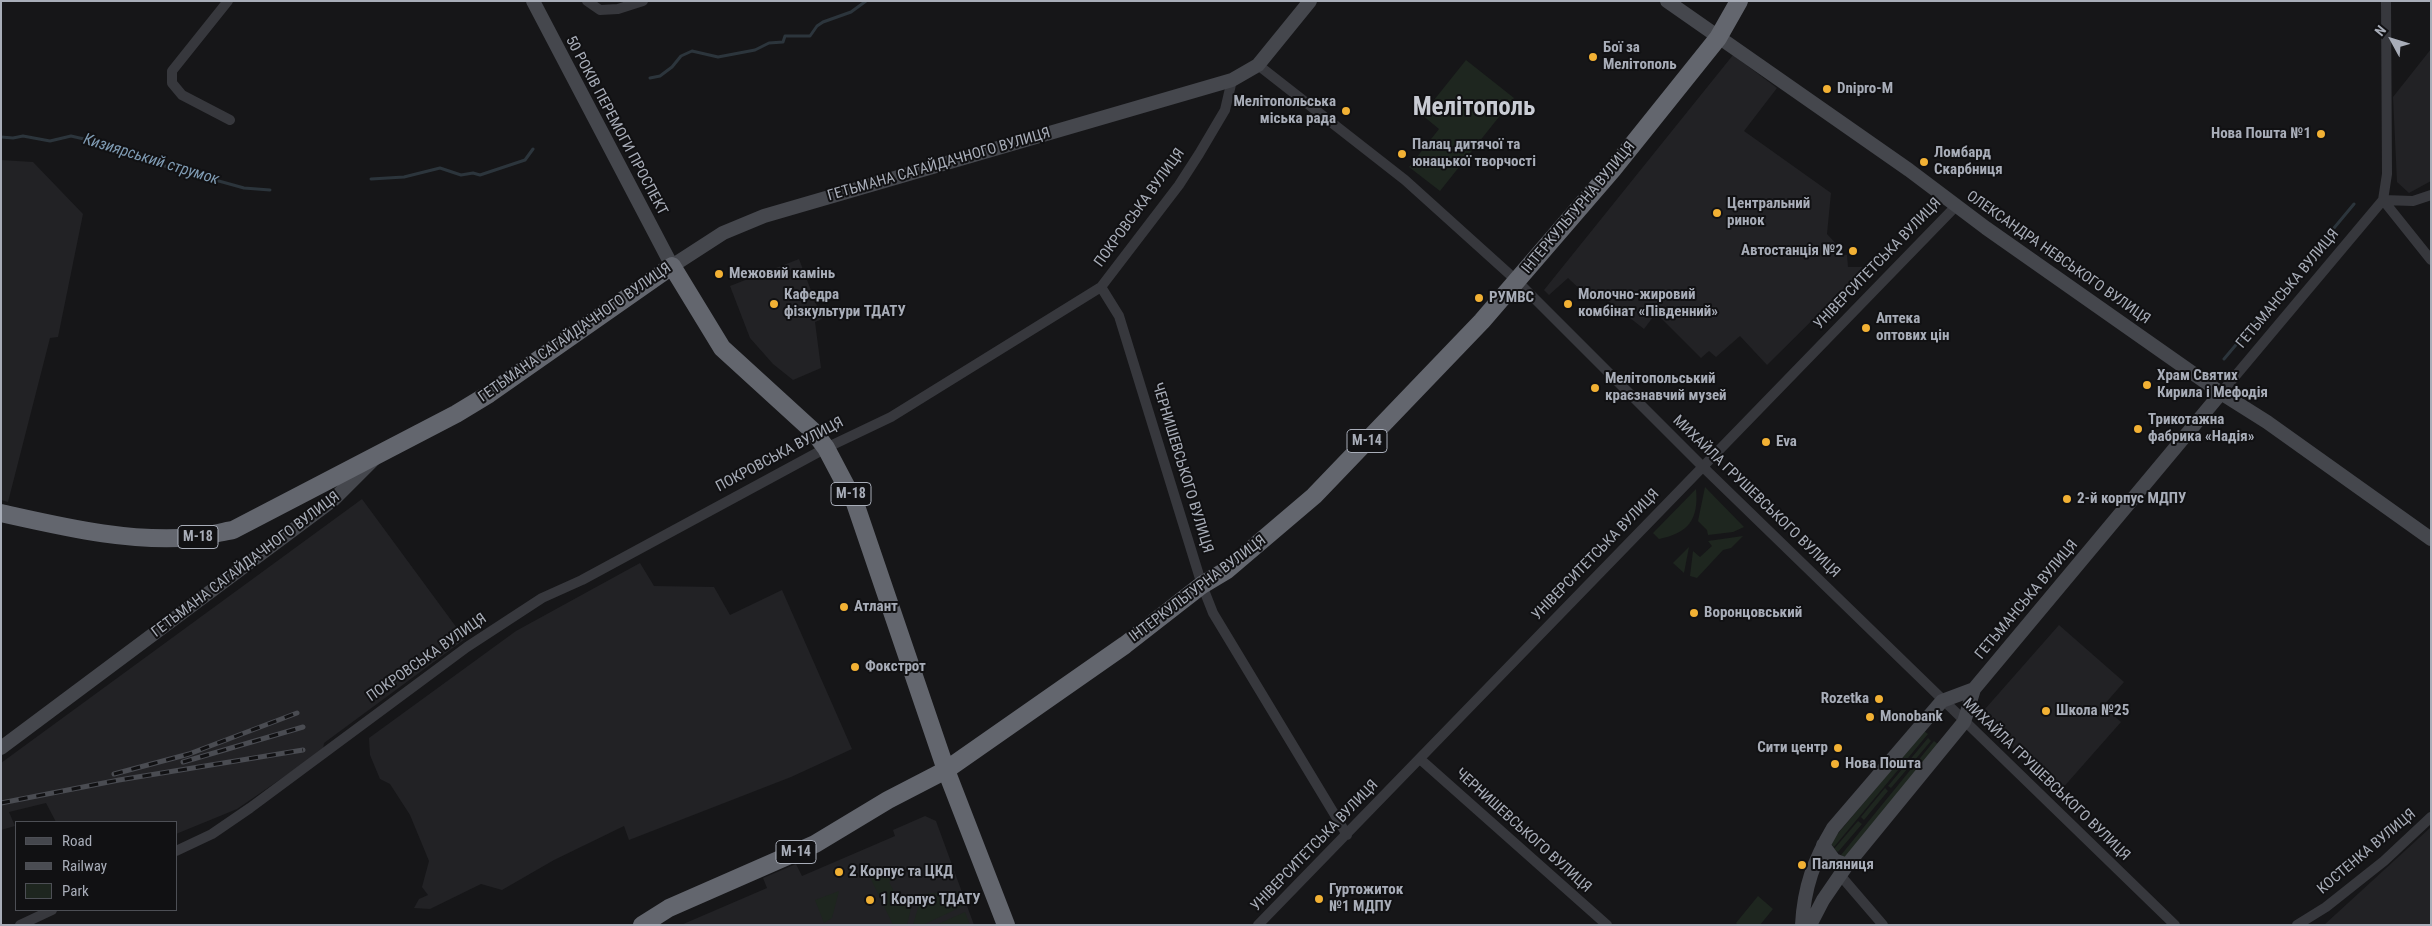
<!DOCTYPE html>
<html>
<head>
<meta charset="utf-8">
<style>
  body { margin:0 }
  #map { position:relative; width:2432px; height:926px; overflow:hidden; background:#161618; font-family:"Roboto Condensed",sans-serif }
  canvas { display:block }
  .frame { position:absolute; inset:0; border:2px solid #a8adb8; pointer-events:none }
  .legend { position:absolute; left:15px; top:821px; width:162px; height:90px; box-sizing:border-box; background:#111113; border:1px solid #4d4f55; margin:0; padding:6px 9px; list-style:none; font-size:15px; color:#a8adb8 }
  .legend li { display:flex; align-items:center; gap:10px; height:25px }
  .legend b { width:25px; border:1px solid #4d4f55 }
  .north { position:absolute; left:2367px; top:15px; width:50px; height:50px; -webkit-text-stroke:4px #111113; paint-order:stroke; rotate:309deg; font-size:14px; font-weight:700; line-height:20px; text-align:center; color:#a8adb8 }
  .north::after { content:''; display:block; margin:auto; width:18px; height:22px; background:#a8adb8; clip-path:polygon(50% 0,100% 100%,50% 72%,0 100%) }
</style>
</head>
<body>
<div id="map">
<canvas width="2432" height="926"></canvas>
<div class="frame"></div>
<ul class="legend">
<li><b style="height:6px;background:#45474d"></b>Road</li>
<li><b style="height:6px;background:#4a4c52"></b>Railway</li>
<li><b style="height:14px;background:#1e261f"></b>Park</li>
</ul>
<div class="north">N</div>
</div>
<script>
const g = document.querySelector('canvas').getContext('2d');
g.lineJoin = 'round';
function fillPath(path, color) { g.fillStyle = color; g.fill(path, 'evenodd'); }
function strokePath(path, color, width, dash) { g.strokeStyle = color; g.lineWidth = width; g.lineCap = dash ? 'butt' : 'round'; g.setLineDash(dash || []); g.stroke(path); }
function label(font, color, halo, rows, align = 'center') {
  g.font = font + ' "Roboto Condensed",sans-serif'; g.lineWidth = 4; g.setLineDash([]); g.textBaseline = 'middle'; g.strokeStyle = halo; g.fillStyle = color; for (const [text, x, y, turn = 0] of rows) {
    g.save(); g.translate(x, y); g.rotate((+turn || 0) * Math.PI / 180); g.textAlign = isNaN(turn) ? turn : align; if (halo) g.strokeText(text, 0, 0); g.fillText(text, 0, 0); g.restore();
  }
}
const built = new Path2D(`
  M2431 49V181L2409 193 2397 182 2393 97Z
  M1733 55 1777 88 1744 131 1831 193 1827 234 1840 248 1841 255H1847L1848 267H1866L1767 365 1740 336 1716 357 1709 351 1701 358 1656 313 1644 329 1593 289 1586 295 1568 278 1549 295 1544 290Z
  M1 160 33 162 83 214 58 337 50 338 8 502 1 500Z
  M799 259 822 319 815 322 821 368 793 380 773 364 750 338 730 286Z
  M362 499 465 639 324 743 323 750 237 809 176 834V822H56L46 803 9 812 15 826 1 830V763Z
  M640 563 654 586 714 587 730 615 782 590 852 749 791 777 629 840 624 826 554 860 502 890 481 884 430 909 414 908 419 899 428 895 422 887 429 861 410 815 390 784 380 779 370 755 369 738 516 631Z
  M2059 625 2124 682 2103 706 2121 722 2061 790 1978 717Z
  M925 816 936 821 974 925H681L767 888 763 878 796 864 802 876 895 836 893 830Z
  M2431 827V925H2324Z`);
const green = new Path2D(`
  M1466 60 1514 98 1440 191 1409 167 1439 129 1422 115Z
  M1705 487 1744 527 1733 532 1708 535 1707 530 1698 521Z
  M1696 489C1699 520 1688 533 1659 539L1653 533Z
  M1743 536 1731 548 1723 550 1697 578 1690 576 1693 551 1700 557 1712 546 1708 541Z
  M1689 547 1684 573 1673 563Z
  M1924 731 1928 734 1834 847 1830 843Z
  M1928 738 1931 741 1891 788 1888 786Z
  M1934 741 1938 744 1845 858 1841 855Z
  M1885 788 1888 791 1864 820 1861 817Z
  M1858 821 1862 824 1838 852 1834 849Z
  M893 867 897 878 889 882 901 905 913 900 907 925H893L870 877Z
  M839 891 832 918 824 923 815 900Z
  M957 891 963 906 923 925H913L922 894Z
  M1758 896 1773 909 1760 925H1738L1736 923Z
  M965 912 970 925H939L938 924Z`);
const stream = new Path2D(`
  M650 78 660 76 672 67 681 56 692 51 718 57 755 50 769 43 783 42 785 36H810L817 26 823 22 851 12 866 1
  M1 137 13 138 23 136 50 141 71 136 123 148 154 163 244 188 270 190
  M371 179 404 177 440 168 461 175 473 173 480 175 525 160 533 149
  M2334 228 2354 204
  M2310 258 2328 236
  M2224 359 2277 296`);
const street = new Path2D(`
  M228 1 172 71V83L182 95 230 120
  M587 1 600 10 618 9 643 1
  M2386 1 2387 174 2383 200 2431 260
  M1258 65 1405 180 1517 281 1702 466 2175 925
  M1101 287 1119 316 1202 585 1213 613 1347 835
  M2221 393 2383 200 2413 201 2431 195
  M1420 759 1607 925
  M176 851 212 834 250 808 467 647 542 598 582 580 826 448 891 417 1101 287 1179 185 1199 154 1225 110 1232 80
  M1840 875 1883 925
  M20 925 52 910
  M1258 925 1956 206
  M2297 925 2326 907 2384 861 2431 817`);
const secondary = new Path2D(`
  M533 1 672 266 723 233 764 216 1232 80 1258 65 1310 1
  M1667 1 1909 170 1986 228 2221 393 2267 422 2431 539
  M1 748 333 500 374 459
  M1823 845 1834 860 1847 865
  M1802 925C1804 887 1814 860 1833 828L1942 701 1974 689
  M1810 925 1823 900 1847 865 1964 722 1974 689 2221 393`);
const highway = new Path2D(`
  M1 513C64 527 130 543 195 537 208 536 221 532 233 530L456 414 489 394 672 266 722 348 814 432 826 448 855 503 946 770 1006 925
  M642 925 669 908 815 844 888 800 946 770 1125 645 1202 585 1227 570 1314 496 1482 321 1613 169 1718 38 1739 1`);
const rail = new Path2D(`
  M183 762 303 727
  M114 774 189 754 297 713
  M1 803 119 780 303 750`);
const markers = [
  [1593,57,5,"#f2b134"],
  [1827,89,5,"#f2b134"],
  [1346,111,5,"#f2b134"],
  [2321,134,5,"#f2b134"],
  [1402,154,5,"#f2b134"],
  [1924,162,5,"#f2b134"],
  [1717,213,5,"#f2b134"],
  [1853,251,5,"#f2b134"],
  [719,274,5,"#f2b134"],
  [1479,298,5,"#f2b134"],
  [774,304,5,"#f2b134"],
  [1568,304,5,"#f2b134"],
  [1866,328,5,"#f2b134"],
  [2147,385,5,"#f2b134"],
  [1595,388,5,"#f2b134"],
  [2138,429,5,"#f2b134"],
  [1766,442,5,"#f2b134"],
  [2067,499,5,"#f2b134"],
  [844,607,5,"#f2b134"],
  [1694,613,5,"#f2b134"],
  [855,667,5,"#f2b134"],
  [1879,699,5,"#f2b134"],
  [2046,711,5,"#f2b134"],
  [1870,717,5,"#f2b134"],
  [1838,748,5,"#f2b134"],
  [1835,764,5,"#f2b134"],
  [1802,865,5,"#f2b134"],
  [839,872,5,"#f2b134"],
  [1319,899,5,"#f2b134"],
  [870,900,5,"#f2b134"]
];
const shields = [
  [1367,441,40],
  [851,494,40],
  [198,537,40],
  [796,852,40]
];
const shieldNames = [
  ["М-14",1367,441],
  ["М-18",851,494],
  ["М-18",198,537],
  ["М-14",796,852]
];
const poiNames = [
  ["Бої за",1603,48],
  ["Мелітополь",1603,65],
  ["Dnipro-M",1837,89],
  ["Мелітопольська",1336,102,"right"],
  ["міська рада",1336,119,"right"],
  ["Нова Пошта №1",2311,134,"right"],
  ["Палац дитячої та",1412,145],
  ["юнацької творчості",1412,162],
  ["Ломбард",1934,153],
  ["Скарбниця",1934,170],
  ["Центральний",1727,204],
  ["ринок",1727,221],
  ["Автостанція №2",1843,251,"right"],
  ["Межовий камінь",729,274],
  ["Кафедра",784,295],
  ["фізкультури ТДАТУ",784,312],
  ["Молочно-жировий",1578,295],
  ["комбінат «Південний»",1578,312],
  ["РУМВC",1489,298],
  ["Аптека",1876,319],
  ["оптових цін",1876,336],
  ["Храм Святих",2157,376],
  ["Кирила і Мефодія",2157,393],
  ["Мелітопольський",1605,379],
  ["краєзнавчий музей",1605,396],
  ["Трикотажна",2148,420],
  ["фабрика «Надія»",2148,437],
  ["Eva",1776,442],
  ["2-й корпус МДПУ",2077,499],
  ["Атлант",854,607],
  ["Воронцовський",1704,613],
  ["Фокстрот",865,667],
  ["Rozetka",1869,699,"right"],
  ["Школа №25",2056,711],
  ["Monobank",1880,717],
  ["Сити центр",1828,748,"right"],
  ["Нова Пошта",1845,764],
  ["Паляниця",1812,865],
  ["2 Корпус та ЦКД",849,872],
  ["Гуртожиток",1329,890],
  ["№1 МДПУ",1329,907],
  ["1 Корпус ТДАТУ",880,900]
];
const streetNames = [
  ["50 РОКІВ ПЕРЕМОГИ ПРОСПЕКТ",616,126,62],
  ["ГЕТЬМАНА САГАЙДАЧНОГО ВУЛИЦЯ",939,165,-16],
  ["ПОКРОВСЬКА ВУЛИЦЯ",1140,208,-54],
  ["ІНТЕРКУЛЬТУРНА ВУЛИЦЯ",1579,208,-50],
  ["ОЛЕКСАНДРА НЕВСЬКОГО ВУЛИЦЯ",2058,258,35],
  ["УНІВЕРСИТЕТСЬКА ВУЛИЦЯ",1878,264,-46],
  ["ГЕТЬМАНСЬКА ВУЛИЦЯ",2288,289,-50],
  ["ГЕТЬМАНА САГАЙДАЧНОГО ВУЛИЦЯ",575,333,-35],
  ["ПОКРОВСЬКА ВУЛИЦЯ",780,455,-28],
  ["ЧЕРНИШЕВСЬКОГО ВУЛИЦЯ",1182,468,73],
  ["МИХАЙЛА ГРУШЕВСЬКОГО ВУЛИЦЯ",1756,497,44],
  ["УНІВЕРСИТЕТСЬКА ВУЛИЦЯ",1596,555,-46],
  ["ГЕТЬМАНА САГАЙДАЧНОГО ВУЛИЦЯ",246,565,-37],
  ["ІНТЕРКУЛЬТУРНА ВУЛИЦЯ",1198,589,-37],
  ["ГЕТЬМАНСЬКА ВУЛИЦЯ",2027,600,-50],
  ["ПОКРОВСЬКА ВУЛИЦЯ",427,658,-35],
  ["МИХАЙЛА ГРУШЕВСЬКОГО ВУЛИЦЯ",2046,780,44],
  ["ЧЕРНИШЕВСЬКОГО ВУЛИЦЯ",1523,831,42],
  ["УНІВЕРСИТЕТСЬКА ВУЛИЦЯ",1315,846,-46],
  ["КОСТЕНКА ВУЛИЦЯ",2367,852,-40]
];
const waterNames = [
  ["Кизиярський струмок",151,160,17]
];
const townNames = [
  ["Мелітополь",1474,109]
];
fillPath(built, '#222225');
fillPath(green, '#1e261f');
strokePath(stream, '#2c353c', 3);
strokePath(street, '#37383d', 10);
strokePath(secondary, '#45474d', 14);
strokePath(highway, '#63666e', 18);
strokePath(rail, '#4a4c52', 5);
strokePath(rail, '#111113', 3, [9]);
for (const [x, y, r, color] of markers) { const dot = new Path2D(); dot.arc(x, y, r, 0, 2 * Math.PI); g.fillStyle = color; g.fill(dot); strokePath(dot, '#111113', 2); }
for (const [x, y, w] of shields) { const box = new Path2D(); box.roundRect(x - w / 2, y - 11.5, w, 23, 4); g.fillStyle = '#111113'; g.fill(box); strokePath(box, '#a8adb8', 1); }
label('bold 14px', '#a8adb8', null, shieldNames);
label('bold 15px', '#a8adb8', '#111113', poiNames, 'left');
label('15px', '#a8adb8', '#111113', streetNames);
label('italic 16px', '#7f9bb3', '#111113', waterNames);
label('bold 25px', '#c9ccd4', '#111113', townNames);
</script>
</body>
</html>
